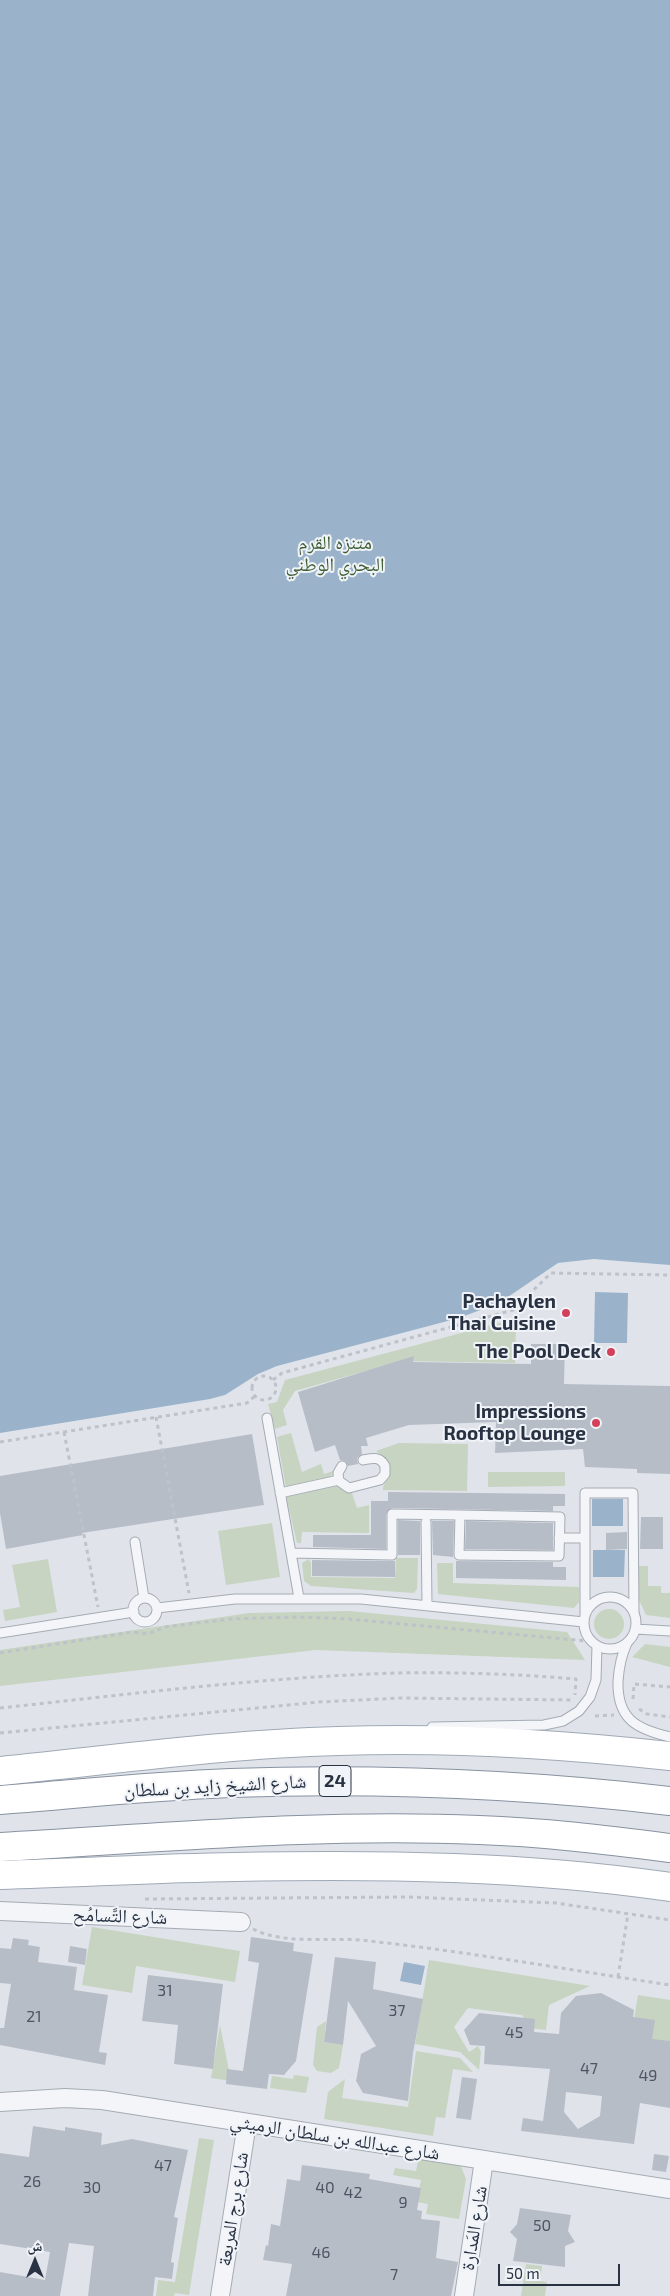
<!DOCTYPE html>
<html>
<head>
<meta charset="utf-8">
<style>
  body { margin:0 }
  #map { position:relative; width:670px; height:2296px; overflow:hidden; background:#e0e4ea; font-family:"Exo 2","Noto Naskh Arabic",sans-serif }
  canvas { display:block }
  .north { position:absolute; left:10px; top:2236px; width:50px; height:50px; -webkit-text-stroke:4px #f0f3f7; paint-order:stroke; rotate:0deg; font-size:14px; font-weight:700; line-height:20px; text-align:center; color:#283242 }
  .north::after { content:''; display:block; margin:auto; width:18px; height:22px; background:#283242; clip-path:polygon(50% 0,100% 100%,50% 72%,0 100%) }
  .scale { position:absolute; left:498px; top:2264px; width:122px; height:22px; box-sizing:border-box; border:2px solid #283242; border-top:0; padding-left:6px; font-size:15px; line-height:18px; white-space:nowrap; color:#283242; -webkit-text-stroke:4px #f0f3f7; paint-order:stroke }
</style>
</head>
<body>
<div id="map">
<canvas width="670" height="2296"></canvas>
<div class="north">ش</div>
<div class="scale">50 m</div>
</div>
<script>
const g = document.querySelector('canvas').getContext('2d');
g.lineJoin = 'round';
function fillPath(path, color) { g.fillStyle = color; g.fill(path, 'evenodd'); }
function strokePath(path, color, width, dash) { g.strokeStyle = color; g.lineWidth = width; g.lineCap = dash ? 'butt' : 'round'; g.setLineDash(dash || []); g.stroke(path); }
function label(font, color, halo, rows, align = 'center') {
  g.font = font + ' "Exo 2","Noto Naskh Arabic",sans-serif'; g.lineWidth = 4; g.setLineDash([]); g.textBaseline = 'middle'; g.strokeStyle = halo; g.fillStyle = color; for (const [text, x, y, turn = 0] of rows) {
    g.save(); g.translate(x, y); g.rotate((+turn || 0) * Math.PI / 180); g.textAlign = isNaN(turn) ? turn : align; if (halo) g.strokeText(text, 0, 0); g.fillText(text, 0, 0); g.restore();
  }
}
const green = new Path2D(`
  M499 1323H516L515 1363 401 1361 295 1391 283 1410 287 1425 275 1429 268 1404 277 1402 285 1380Z
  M291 1433 302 1472 321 1464 324 1474 336 1470 330 1477 286 1488 277 1437Z
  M399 1443 468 1444 467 1491 383 1490C383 1483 388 1481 389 1475 392 1464 383 1456 376 1451Z
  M488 1472H565V1486L488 1487Z
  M334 1485 352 1493 357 1508 369 1505V1533L302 1532 301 1543H297L286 1496Z
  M272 1523 280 1577 226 1585 218 1531Z
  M396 1558H418L417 1589 414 1593 311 1586 304 1581 302 1563 309 1559 311 1563V1577L395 1578Z
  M48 1559 57 1612 5 1621 3 1610 20 1607 12 1565Z
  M437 1563H453V1583L579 1587V1602L574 1608 438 1594Z
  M639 1566H648V1586H661V1593H670V1618L646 1615 639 1600Z
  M594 1624a15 15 0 1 1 30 0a15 15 0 1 1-30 0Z
  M349 1611 567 1632 585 1660 316 1650 0 1686V1650L249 1613Z
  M645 1644 670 1647V1667L632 1657Z
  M92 1927 240 1951 235 1982 136 1966 132 1993 82 1985Z
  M429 1960 590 1986 549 2005 546 2030 529 2028 522 2015 468 2008 454 2027 469 2052 478 2046 481 2052 479 2070 460 2052 415 2044Z
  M638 1995 670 2000V2067L627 2060Z
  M326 2021 324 2042 343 2045 339 2068 331 2073 317 2071 313 2065 317 2027Z
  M220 2025 231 2081 211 2078Z
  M416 2051 460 2058 473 2072 453 2069 445 2118 436 2117 433 2136 324 2119 328 2092 345 2079 342 2098 408 2107Z
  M294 2075 309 2077 306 2093 270 2088 272 2076 293 2079Z
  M199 2138 214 2140 189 2295 175 2293 174 2296H156L158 2280 175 2282Z
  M420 2152 460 2164 466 2179 459 2219 426 2214 428 2204 417 2202 421 2180 393 2175 395 2168 416 2171Z
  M526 2264 542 2266 540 2281 547 2282 545 2296H521Z`);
const water = new Path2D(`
  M0 0H670V1265L594 1259 558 1263 499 1303 459 1318 277 1366 258 1374 225 1395 210 1399 0 1433Z
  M595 1292 628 1293 627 1343H594Z
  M592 1499H623V1526H592Z
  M593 1550H625L624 1577H593Z
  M404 1962 425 1966 421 1985 400 1981Z`);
const building = new Path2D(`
  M531 1344H565L564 1384 670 1386V1474L637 1473V1469L585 1467 583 1449 495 1453 496 1422 409 1425 366 1438 368 1446H361L362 1454 357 1458 358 1464 348 1466 345 1461 340 1460 335 1445 315 1452 298 1392 414 1356 413 1362 531 1364Z
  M252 1434 264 1505 82 1533 83 1535 6 1549 0 1513V1476Z
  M388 1492 565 1494V1506H553V1511L392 1508 386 1514V1549L313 1547V1535H371V1501H388Z
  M641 1517H663V1549H640Z
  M398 1520 420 1521V1555H398Z
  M432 1521H454L453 1557 433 1555Z
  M466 1521 553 1523V1550L465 1549Z
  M627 1532V1549L606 1550V1533Z
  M312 1560 395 1561V1577L312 1576Z
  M456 1561 553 1562V1567H566V1580L456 1578Z
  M251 1937 294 1943 293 1951 313 1954 296 2061 284 2075 269 2074 267 2089 226 2084 227 2069 243 2071 259 1963 248 1961Z
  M13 1938 29 1940 28 1945 40 1947 38 1962 77 1967 74 1990 108 1995 99 2052 107 2053 105 2065 0 2045V2028H4L11 1984 0 1983V1948L11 1949Z
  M70 1946 87 1949 85 1965 68 1962Z
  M335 1957 376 1962 373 1989 423 1999 413 2053 408 2101 363 2093 356 2081 361 2054 376 2046 348 2001 343 2045 324 2042Z
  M148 1975 223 1984 213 2069 174 2064 178 2025 142 2021Z
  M601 1993 634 2010 633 2017 655 2020 652 2039 670 2041V2108L640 2103 634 2144 521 2131 523 2118 543 2121 550 2069 484 2064 485 2046 470 2045 464 2030 479 2013 535 2019 534 2032 559 2034 561 2013 576 1996ZM566 2092 602 2096 600 2116 578 2129 564 2112Z
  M462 2077 477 2079 471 2120 456 2118Z
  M33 2126 65 2131V2127L102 2133 101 2145 132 2139 188 2150 174 2217 178 2218 171 2262 174 2263 172 2279 155 2277 153 2296H88L94 2246 69 2243 60 2296H0V2272L45 2280 50 2252 0 2244V2153L29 2157Z
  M654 2154 669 2156 666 2172 652 2170Z
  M302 2165 370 2174 369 2179 421 2188 417 2210 422 2211 421 2219 440 2221 436 2258 458 2262 451 2296H286L292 2264 263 2260 266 2245 268 2246 271 2224 280 2226 287 2179 300 2181Z
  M520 2208 571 2215 568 2231 575 2242 565 2246V2267L513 2261 517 2239 510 2232 517 2224Z`);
const path = new Path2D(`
  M252 1388a12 12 0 1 1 24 0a12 12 0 1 1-24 0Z
  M273 1380 282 1373 513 1310 551 1273 670 1275
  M156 1417 189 1593
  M64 1432 98 1607
  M0 1442 247 1403 255 1396
  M0 1653 132 1632 148 1634 165 1627 230 1619 298 1617 348 1619 587 1641
  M633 1699 634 1684 670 1687
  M0 1708C132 1694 265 1677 397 1673 457 1672 516 1674 576 1679L575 1695
  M639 1709 647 1714 670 1717
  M595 1716 614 1715
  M0 1733 319 1702 401 1698 574 1700
  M145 1899 408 1897 556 1903 670 1920
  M253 1929C286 1946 333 1936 369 1941 470 1952 570 1970 670 1985
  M618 1977 628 1914`);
const lane = new Path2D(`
  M267 1418 299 1598
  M342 1466 338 1473 339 1481 349 1488 380 1480 385 1474V1466C380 1456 373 1458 363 1460
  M280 1493 339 1480
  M460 1515 560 1517 559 1556 459 1555Z
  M426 1522 427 1605
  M559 1538H585
  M135 1542 144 1598
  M291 1553 392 1555V1514L460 1515
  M584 1623a26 26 0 1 1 52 0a26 26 0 1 1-52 0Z
  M133 1610a12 12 0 1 1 24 0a12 12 0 1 1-24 0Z
  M157 1608 235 1599H361L584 1622
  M585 1616V1493H633L634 1613
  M635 1629 670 1631
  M0 1633 134 1612
  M627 1643C621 1656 619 1667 618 1681 617 1719 636 1729 670 1737
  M432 1727 544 1725 563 1721 579 1711 590 1697 596 1680 597 1646`);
const street = new Path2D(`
  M0 1911 241 1922
  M0 2102 65 2098 102 2100 670 2189
  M220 2296 247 2123
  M464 2296 484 2160`);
const primary = new Path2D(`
  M0 1771C112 1760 225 1744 338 1741 449 1737 560 1744 670 1756
  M0 1875C78 1873 157 1868 235 1867 380 1864 527 1866 670 1887`);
const highway = new Path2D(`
  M0 1800C76 1794 153 1786 230 1783 377 1778 524 1784 670 1801
  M0 1847C159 1838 319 1823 479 1830 542 1832 607 1840 670 1848`);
const markers = [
  [566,1313,5,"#d3405c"],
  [611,1352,5,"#d3405c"],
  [596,1423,5,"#d3405c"]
];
const numberNames = [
  ["31",165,1991],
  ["37",397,2011],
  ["21",34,2017],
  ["45",514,2033],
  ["47",589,2069],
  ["49",648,2076],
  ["47",163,2166],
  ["26",32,2182],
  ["30",92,2188],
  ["40",325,2188],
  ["42",353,2193],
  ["9",403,2203],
  ["50",542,2226],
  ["46",321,2253],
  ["7",394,2275]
];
const shields = [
  [335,1781,32]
];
const shieldNames = [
  ["24",335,1781]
];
const parkNames = [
  ["متنزه القرم",335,543],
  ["البحري الوطني",335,565]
];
const poiNames = [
  ["Pachaylen",556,1302],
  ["Thai Cuisine",556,1324],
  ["The Pool Deck",601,1352],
  ["Impressions",586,1412],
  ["Rooftop Lounge",586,1434]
];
const streetNames = [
  ["شارع الشيخ زايد بن سلطان",215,1786,-3],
  ["شارع التَّسامُح",120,1916,2],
  ["شارع عبدالله بن سلطان الرميثي",335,2137,9],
  ["شارع برج المربعة",233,2209,-81],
  ["شارع المَدارة",474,2228,-81]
];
fillPath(green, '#c6d4c1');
fillPath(water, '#9ab3cb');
fillPath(building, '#b7bdc7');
strokePath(lane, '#a5abb4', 11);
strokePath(street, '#a5abb4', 20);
strokePath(primary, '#9fa9b6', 30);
strokePath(highway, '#8792a1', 30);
strokePath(path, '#bec2c9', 3, [4, 4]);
strokePath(lane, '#f3f5f8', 9);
strokePath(street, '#f3f5f8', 18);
strokePath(primary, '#fff', 28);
strokePath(highway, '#fff', 28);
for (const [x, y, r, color] of markers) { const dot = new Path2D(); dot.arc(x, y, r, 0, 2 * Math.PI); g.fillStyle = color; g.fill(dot); strokePath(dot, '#f0f3f7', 2); }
label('16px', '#4c5563', null, numberNames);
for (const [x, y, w] of shields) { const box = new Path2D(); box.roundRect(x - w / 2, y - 15.5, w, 31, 4); g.fillStyle = '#f0f3f7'; g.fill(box); strokePath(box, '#283242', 1); }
label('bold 18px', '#283242', null, shieldNames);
label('19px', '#3e5e35', '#f0f3f7', parkNames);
label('bold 19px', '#283242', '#f0f3f7', poiNames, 'right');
label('19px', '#283242', '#f0f3f7', streetNames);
</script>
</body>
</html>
